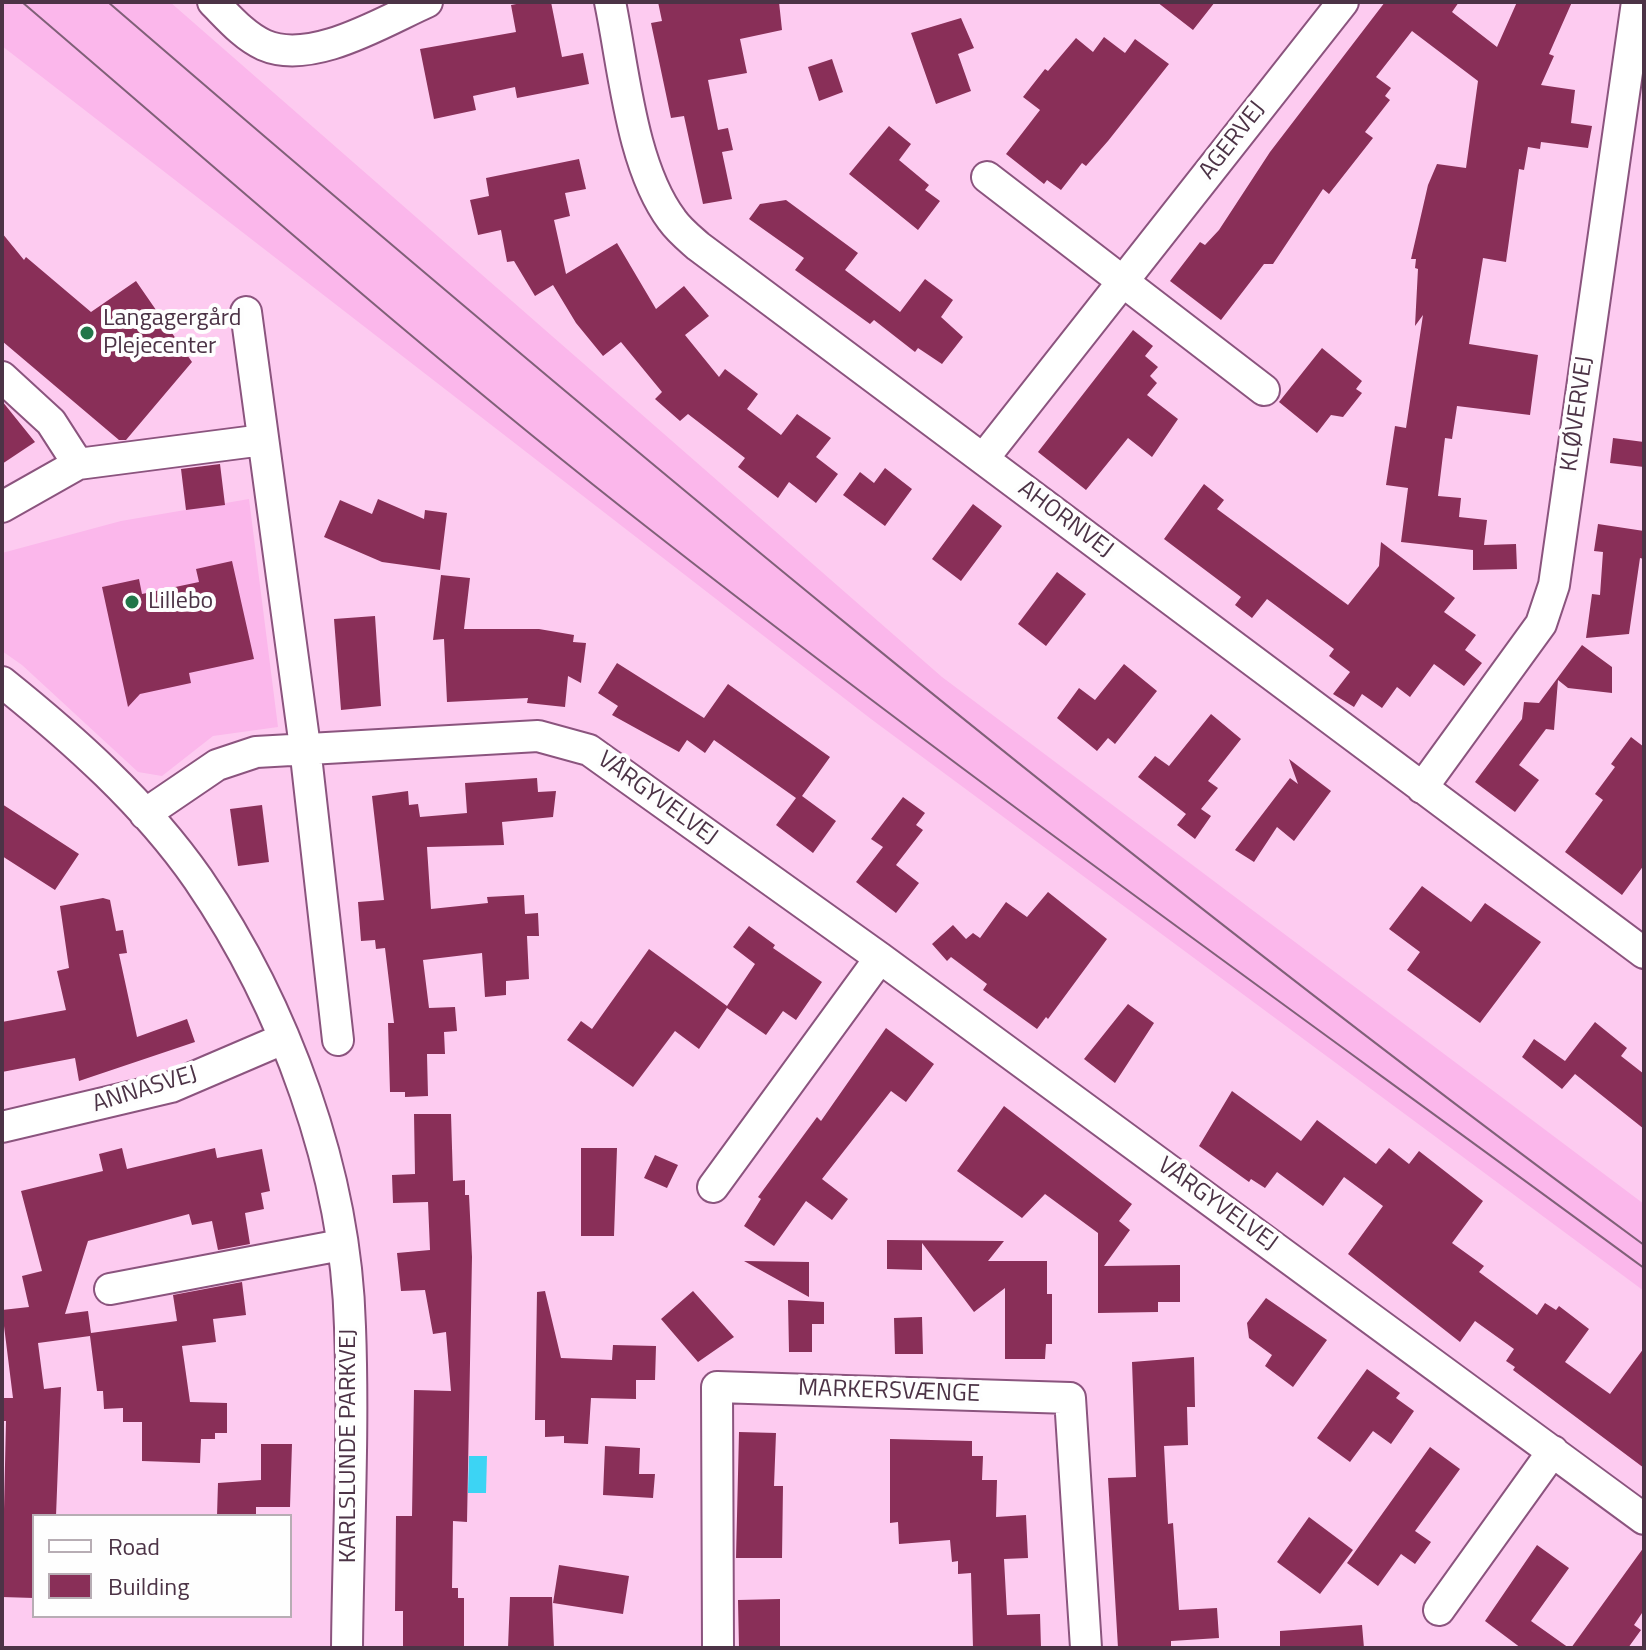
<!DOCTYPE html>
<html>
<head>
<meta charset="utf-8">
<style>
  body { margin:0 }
  #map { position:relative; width:1646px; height:1650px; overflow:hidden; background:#fdcbf0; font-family:"Titillium Web",sans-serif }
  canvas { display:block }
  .frame { position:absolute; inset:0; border:4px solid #4c3346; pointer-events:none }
  .legend { position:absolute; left:32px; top:1514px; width:260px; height:104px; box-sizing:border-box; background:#fefefe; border:2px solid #b7adb4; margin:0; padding:10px 14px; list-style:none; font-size:24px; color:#4c3346 }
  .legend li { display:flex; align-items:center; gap:16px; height:40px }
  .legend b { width:40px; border:2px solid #b7adb4 }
</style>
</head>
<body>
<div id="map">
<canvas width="1646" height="1650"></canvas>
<div class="frame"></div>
<ul class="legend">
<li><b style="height:10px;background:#fff"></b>Road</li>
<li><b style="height:22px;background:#892f58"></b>Building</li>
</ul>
</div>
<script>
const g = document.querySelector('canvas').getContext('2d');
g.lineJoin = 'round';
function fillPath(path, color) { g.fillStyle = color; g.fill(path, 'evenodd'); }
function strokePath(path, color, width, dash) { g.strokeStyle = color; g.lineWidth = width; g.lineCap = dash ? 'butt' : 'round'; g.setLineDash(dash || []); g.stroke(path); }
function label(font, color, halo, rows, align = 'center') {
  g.font = font + ' "Titillium Web",sans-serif'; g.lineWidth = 8; g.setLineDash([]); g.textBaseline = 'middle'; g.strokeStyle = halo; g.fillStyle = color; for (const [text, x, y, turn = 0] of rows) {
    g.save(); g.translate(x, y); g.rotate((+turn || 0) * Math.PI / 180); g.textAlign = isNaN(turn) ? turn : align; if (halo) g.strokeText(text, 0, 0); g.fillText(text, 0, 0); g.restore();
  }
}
const built = new Path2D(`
  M2 2H170L942 677 1644 1204V1291L871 719 2 46Z
  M249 499 278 727 213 736 162 776 138 772 22 665 2 651V553L121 521Z`);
const water = new Path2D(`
  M469 1456H487L486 1493H468Z`);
const building = new Path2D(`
  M527 2H551L562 57 583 53 589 84 517 98 515 87 473 96 476 110 434 119 420 49 516 32 511 5Z
  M658 2H779L782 30 740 39 747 73 708 80 718 130 728 128 733 150 722 152 732 199 703 204 684 116 671 118 651 23 662 21Z
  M1157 2H1215L1193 30Z
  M1385 2H1459L1452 12 1497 47 1517 2H1572L1549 54 1554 56 1541 85 1575 90 1571 123 1592 126 1588 148 1541 142 1540 149 1528 147 1524 170 1519 169 1506 262 1483 258 1469 344 1538 355 1530 415 1457 406 1452 439 1445 438 1438 496 1461 498 1459 517 1487 520 1484 545 1516 544 1517 569 1473 570V550L1401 542 1408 488 1386 485 1395 426 1406 428 1423 315 1415 326 1418 269 1415 268 1416 259H1411L1428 185 1437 164 1466 168 1478 81 1412 31 1376 77 1391 88 1385 96 1390 100 1365 132 1373 138 1329 194 1323 189 1273 264H1264L1221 320 1170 281 1200 242 1205 245 1219 230 1270 152Z
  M961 18 974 48 958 54 971 91 936 104 911 33Z
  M1104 37 1125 53 1135 39 1169 64 1108 141 1086 166 1082 163 1061 190 1047 180 1044 184 1006 154 1040 110 1023 97 1045 69 1048 71 1076 38 1093 52Z
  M832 59 843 92 819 101 808 67Z
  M889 126 911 144 899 160 929 185 925 190 940 201 918 230 849 174Z
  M579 159 586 189 565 193 570 216 554 220 566 274 617 243 656 309 684 286 709 316 685 335 719 377 725 369 758 394 747 409 781 435 797 414 831 438 816 457 838 474 816 503 789 482 778 498 738 467 745 458 688 414 680 421 655 399 662 392 621 342 603 356 576 323 553 285 535 296 514 261 507 262 501 230 478 235 470 200 489 196 486 178Z
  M786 200 858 253 845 270 900 312 925 279 953 300 941 317 963 337 942 364 918 348 915 352 874 320 870 324 795 270 804 258 749 219 760 204Z
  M2 233 24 260 26 257 91 312 136 281 192 362 126 440H119L2 341Z
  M1133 330 1153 346 1145 356 1158 367 1150 376 1157 383 1147 395 1178 419 1152 457 1128 438 1086 490 1038 452Z
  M1322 348 1362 381 1356 389 1362 393 1343 417 1331 415 1317 433 1279 402Z
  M2 401 35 442 2 464Z
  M1613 438 1644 442V467L1610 463Z
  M220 464 225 505 186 510 181 469Z
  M885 468 912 489 885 526 843 495 860 472 874 483Z
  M1204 484 1224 500 1217 509 1348 605 1379 566 1381 542 1455 598 1444 612 1476 635 1465 650 1482 663 1464 686 1434 664 1410 697 1397 687 1382 708 1362 694 1354 707 1333 694 1350 672 1329 656 1334 649 1267 599 1252 618 1235 605 1241 597 1164 539Z
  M378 499 424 519 425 510 447 513 440 570 382 562 324 537 340 500 372 514Z
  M973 504 1002 526 961 581 932 559Z
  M1598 524 1644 531V559L1640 558 1629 634 1586 638 1592 594 1600 595 1603 552 1594 551Z
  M232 561 254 659 189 673 191 683 140 694 128 707 102 587 139 579 142 594 199 582 196 569Z
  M1057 572 1086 594 1046 646 1018 624Z
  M441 575 470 578 464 629H539L574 635 573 642 586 643 581 683 568 676 565 707 527 703 528 698 447 702 444 639 433 640Z
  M375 616 381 706 341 710 334 619Z
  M1582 645 1612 667V693L1568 688 1558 680 1554 730 1546 729 1519 765 1539 780 1515 812 1475 782 1522 719 1524 702 1539 703Z
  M617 663 704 718 728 684 830 757 802 796 836 821 813 853 776 825 796 798 714 740 705 753 687 740 679 752 612 715 618 706 598 693Z
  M1124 664 1157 691 1115 744 1108 738 1097 751 1057 718 1079 688 1095 700Z
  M1211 714 1241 739 1208 781 1218 788 1201 809 1211 816 1195 839 1177 825 1186 814 1138 777 1155 756 1169 766Z
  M1631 737 1644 747V865L1622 895 1565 852 1603 800 1595 794 1615 767 1611 764Z
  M1289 759 1331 791 1294 841 1277 827 1254 862 1235 850 1290 778 1298 784Z
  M537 778 538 792 556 791 553 817 502 822 504 845 427 847 431 909 488 903 487 897 524 895 525 914 538 913 539 936H527L529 979 506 981V995L485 997 482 953 423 960 429 1008 455 1007 457 1031 444 1032 445 1054H427L428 1096 405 1097V1092H390L388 1023H394L385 948 376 949 375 940 361 941 358 902 384 900 372 796 408 791 409 805 418 804 420 817 467 813 465 783Z
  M903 797 925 813 916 825 923 830 896 865 919 883 896 913 856 882 883 847 871 839Z
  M2 804 79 854 55 890 2 856Z
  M262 805 269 862 238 866 230 809Z
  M1422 886 1471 922 1485 903 1541 942 1480 1023 1407 970 1420 952 1389 929Z
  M1048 892 1107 939 1048 1019 1046 1017 1037 1029 983 990 987 984 951 957 947 961 932 944 953 925 966 939 973 933 980 938 1006 902 1027 917Z
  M103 898 110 900 116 931 123 930 127 953 119 954 137 1037 187 1019 195 1042 79 1081 75 1058 2 1072V1022L66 1010 57 971 69 968 60 906Z
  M749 926 775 945 773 948 822 982 796 1020 783 1011 766 1035 727 1008 699 1049 675 1031 633 1087 567 1040 581 1021 592 1029 649 949 727 1006 755 964 733 947Z
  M1128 1004 1154 1023 1115 1083 1084 1059Z
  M1595 1022 1627 1048 1621 1056 1644 1074V1129L1575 1074 1562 1089 1522 1057 1534 1039 1565 1061Z
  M886 1028 934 1064 906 1102 891 1091 822 1179 848 1199 832 1220 806 1201 774 1246 744 1226 761 1199 758 1197 817 1117 821 1121Z
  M1232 1091 1301 1141 1317 1120 1376 1164 1389 1148 1409 1164 1419 1151 1483 1201 1452 1243 1484 1266 1479 1272 1537 1315 1545 1303 1556 1310 1559 1306 1589 1329 1565 1362 1610 1394 1644 1348V1468L1513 1370 1515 1367 1506 1361 1514 1349 1475 1321 1460 1342 1348 1254 1383 1206 1344 1177 1323 1206 1277 1172 1265 1188 1251 1179 1249 1182 1199 1146Z
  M1004 1106 1132 1204 1119 1221 1130 1230 1104 1266 1180 1265V1302H1158V1312L1098 1313V1233L1045 1194 1022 1218 957 1171Z
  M414 1114H451L453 1181 465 1180V1195H469L472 1257 467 1522 453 1521 452 1588H458V1598H464V1648H403V1611H395L396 1516H412L414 1390 451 1391 446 1332 433 1334 425 1290 401 1291 397 1253 430 1250 428 1202 393 1203 392 1175 415 1174Z
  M122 1148 127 1169 215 1148 217 1158 262 1149 270 1191 261 1193 264 1209 245 1213 250 1244 218 1250 212 1221 192 1225 189 1214 88 1241 65 1314 88 1311 91 1333 177 1321 173 1295 242 1282 246 1315 213 1319 216 1342 182 1346 190 1402 227 1403V1433H215V1439H201L200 1463 142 1461V1422H123V1408L104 1409 103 1391H97L90 1336 38 1343 44 1389 61 1387 56 1516H34V1598L2 1597 6 1421H2V1398H13L2 1310 29 1307 22 1276 42 1271 21 1191 103 1171 99 1154Z
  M581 1148H617L614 1236H581Z
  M655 1155 678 1165 667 1188 644 1178Z
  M887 1240 1004 1241 988 1261H1047V1294H1052V1344H1046L1045 1359H1005V1288L974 1312 922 1243V1270L887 1269Z
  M744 1261 809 1262V1297Z
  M545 1291 561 1358 612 1360 613 1345 656 1346 655 1380H636V1399L591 1398 588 1444 564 1443V1436L545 1437V1420H535L537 1292Z
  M693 1291 734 1337 698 1362 661 1319Z
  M1266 1298 1327 1340 1293 1387 1265 1366 1272 1355 1249 1338 1247 1323Z
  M788 1300 824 1302V1324H812V1352H789Z
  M922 1317 923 1354H895L894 1318Z
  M1194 1357 1195 1407H1187L1188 1445 1164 1446 1168 1524 1173 1523 1179 1610 1217 1608 1219 1638 1171 1641V1648H1118L1108 1478 1136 1477 1132 1362Z
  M1367 1369 1400 1393 1396 1398 1414 1411 1391 1444 1373 1431 1350 1462 1317 1438Z
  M739 1432 776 1433 774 1486H783L782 1558H736Z
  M890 1439 972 1441V1456H983L982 1480H997L996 1517 1026 1515 1028 1558 1004 1559 1007 1615 1040 1614 1041 1648H973L971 1573 958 1574V1561L952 1562 950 1540 899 1544 898 1522 890 1523Z
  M261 1444H292L290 1507H256V1516H217L218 1483 261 1480Z
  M605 1446 640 1448 639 1474H655L653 1498 603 1495Z
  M1430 1447 1460 1469 1415 1531 1431 1542 1415 1564 1401 1554 1378 1586 1347 1563Z
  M1309 1517 1353 1550 1320 1594 1277 1562Z
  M1537 1545 1569 1568 1531 1621 1569 1648H1521L1485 1621Z
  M1644 1547V1610L1634 1625 1641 1630 1628 1648H1571Z
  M559 1565 629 1576 623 1614 553 1603Z
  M510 1597H552L554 1648H508Z
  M780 1599V1648H739L738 1600Z
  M1362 1625 1364 1648H1280V1631Z`);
const minor = new Path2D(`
  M213 2C228 17 244 36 264 45 312 66 384 21 427 2
  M610 2C624 69 631 165 672 220 679 230 689 238 698 246L1644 953
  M987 177 1264 390
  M246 312 305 747 338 1040
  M2 377 51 422 78 464
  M983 459 1343 2
  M2 507 78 464 263 440
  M2 682C73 739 145 803 198 879 285 1006 346 1172 350 1327 354 1434 348 1541 347 1648
  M1422 788 1541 624 1554 585 1637 2
  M145 814 217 765 256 752 538 736 589 750 880 958 1644 1519
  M2 1127 171 1087 283 1039
  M713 1187 880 958
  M110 1289 341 1245
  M1439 1610 1553 1451
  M718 1648 717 1387 1070 1398 1086 1648`);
const tram = new Path2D(`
  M22 2C229 179 433 360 648 528 973 783 1311 1023 1644 1268
  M108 2C608 433 1112 853 1644 1245`);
const markers = [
  [87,333,8,"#227649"],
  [132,602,8,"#227649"]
];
const streetNames = [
  ["AGERVEJ",1233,141,-52],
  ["KLØVERVEJ",1578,414,-82],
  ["AHORNVEJ",1065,520,37],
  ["VÅRGYVELVEJ",657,799,36],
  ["ANNASVEJ",145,1090,-17],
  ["VÅRGYVELVEJ",1217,1205,36],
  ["MARKERSVÆNGE",889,1392,2],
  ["KARLSLUNDE PARKVEJ",349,1446,-90]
];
const poiNames = [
  ["Langagergård",103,319],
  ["Plejecenter",103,347],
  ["Lillebo",148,602]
];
fillPath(built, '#fbb7eb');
fillPath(water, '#3cd4f4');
fillPath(building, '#892f58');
strokePath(minor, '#8b547e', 34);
strokePath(minor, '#fff', 30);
strokePath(tram, '#806078', 2);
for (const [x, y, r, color] of markers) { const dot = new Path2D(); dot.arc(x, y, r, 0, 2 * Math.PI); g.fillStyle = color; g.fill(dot); strokePath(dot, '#fefefe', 3); }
label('24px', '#4c3346', '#fefefe', streetNames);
label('24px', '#4c3346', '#fefefe', poiNames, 'left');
</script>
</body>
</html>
